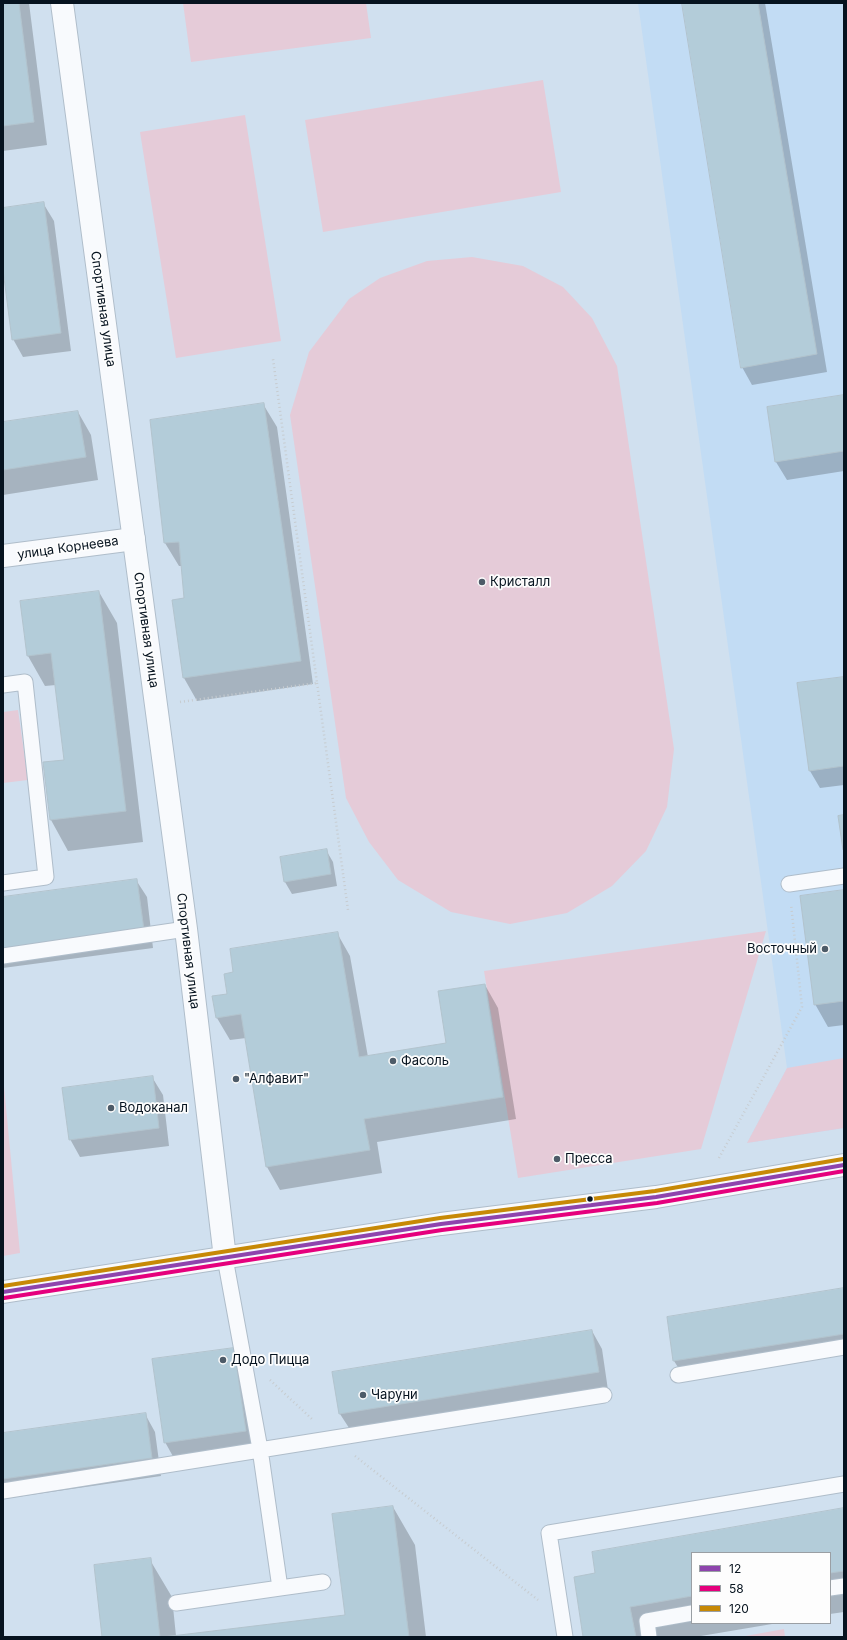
<!DOCTYPE html>
<html>
<head>
<meta charset="utf-8">
<style>
  body { margin:0 }
  #map { position:relative; width:847px; height:1640px; overflow:hidden; background:#d0e0ef; font-family:Inter,sans-serif }
  canvas { display:block }
  .frame { position:absolute; inset:0; border:4px solid #06131f; pointer-events:none }
  .legend { position:absolute; left:691px; top:1552px; width:140px; height:72px; box-sizing:border-box; background:#fdfdfd; border:1px solid #9a9fa4; margin:0; padding:5px 7px; list-style:none; font-size:12px; color:#06131f }
  .legend li { display:flex; align-items:center; gap:8px; height:20px }
  .legend b { width:20px; border:1px solid #9a9fa4 }
</style>
</head>
<body>
<div id="map">
<canvas width="847" height="1640"></canvas>
<div class="frame"></div>
<ul class="legend">
<li><b style="height:5px;background:#8e44ad"></b>12</li>
<li><b style="height:5px;background:#e5007d"></b>58</li>
<li><b style="height:5px;background:#c78906"></b>120</li>
</ul>
</div>
<script>
const g = document.querySelector('canvas').getContext('2d');
g.lineJoin = 'round';
function fillPath(path, color) { g.fillStyle = color; g.fill(path, 'evenodd'); }
function strokePath(path, color, width, dash) { g.strokeStyle = color; g.lineWidth = width; g.lineCap = dash ? 'butt' : 'round'; g.setLineDash(dash || []); g.stroke(path); }
function label(font, color, halo, rows, align = 'center') {
  g.font = font + ' Inter,sans-serif'; g.lineWidth = 3.5; g.setLineDash([]); g.textBaseline = 'middle'; g.strokeStyle = halo; g.fillStyle = color; for (const [text, x, y, turn = 0] of rows) {
    g.save(); g.translate(x, y); g.rotate((+turn || 0) * Math.PI / 180); g.textAlign = isNaN(turn) ? turn : align; if (halo) g.strokeText(text, 0, 0); g.fillText(text, 0, 0); g.restore();
  }
}
const built = new Path2D(`
  M638 3H844V1128L747 1143 787 1068Z`);
const green = new Path2D(`
  M183 3H366L371 38 191 62Z
  M543 80 561 192 323 232 305 120Z
  M245 115 281 341 176 358 140 132Z
  M472 257 523 266 563 287 592 318 617 366 674 749 667 807 646 851 612 886 567 913 510 924 451 912 398 880 369 842 346 798 290 415 309 352 349 299 380 278 427 261Z
  M18 710 28 780 3 783V712Z
  M766 931 701 1149 518 1178 484 971Z
  M844 1058V1128L747 1143 787 1068Z
  M3 1076 20 1253 3 1256Z
  M784 1629 785 1637H740Z`);
const shadow = new Path2D(`
  M3 3H29L47 145 3 151Z
  M683 3H765L827 372 752 385 742 367Z
  M43 203 54 221 71 351 23 357 13 339 3 263V209Z
  M844 396V471L787 480 776 462 768 408Z
  M263 404 277 427 313 684 197 701 184 678 173 601 186 599 182 566H179L165 543Z
  M78 412 91 435 98 480 3 495V423Z
  M99 592 117 623 143 842 68 851 51 820 65 761 56 685 45 686 28 656Z
  M844 678V785L820 788 810 771Z
  M326 850 333 862 337 886 292 894 285 882 281 858Z
  M136 880 147 897 153 948 3 968V898Z
  M844 891V1025L828 1027 815 1004Z
  M337 933 350 956 368 1057 447 1044 485 985 498 1008 516 1119 377 1142 382 1173 280 1190 267 1167 246 1038 230 1040 217 1018 228 994 234 973Z
  M152 1077 163 1095 169 1146 80 1157 70 1139Z
  M844 1289V1353L685 1378 674 1361Z
  M592 1331 602 1349 608 1390 351 1431 340 1414Z
  M234 1349 244 1367 256 1449 175 1460 165 1442Z
  M145 1414 155 1432 161 1476 3 1499V1434Z
  M393 1507 415 1545 426 1637H103L150 1560 172 1597 176 1636 346 1616Z
  M844 1509V1612L830 1614V1553H692V1623H778L695 1637H584L596 1574Z`);
const building = new Path2D(`
  M3 3H19L34 122 3 126Z
  M682 3H758L817 354 741 368Z
  M44 202 61 333 12 340 3 270V208Z
  M844 395V451L775 462 767 407Z
  M264 403 301 661 183 678 172 600 184 598 179 542 164 543 150 420Z
  M78 411 86 457 3 470V422Z
  M99 591 126 811 50 820 43 762 64 760 51 653 27 656 20 601Z
  M844 677V766L809 771 797 683Z
  M844 815V849L843 850 838 816Z
  M327 849 331 874 284 882 280 857Z
  M137 879 144 930 3 949V897Z
  M844 890V1001L814 1005 800 896Z
  M338 932 359 1057 446 1043 438 991 485 984 503 1097 364 1119 370 1150 266 1167 241 1014 216 1018 212 996 227 994 224 974 233 972 230 949Z
  M153 1076 159 1128 69 1140 62 1088Z
  M844 1288V1334L673 1361 667 1317Z
  M592 1330 599 1372 339 1414 332 1372Z
  M234 1348 246 1431 164 1443 152 1359Z
  M146 1413 152 1458 3 1479V1433Z
  M393 1506 409 1637H163L345 1615 332 1514Z
  M844 1508V1571L830 1573V1553H692V1596L630 1607 636 1637H583L574 1577 595 1573 592 1552Z
  M151 1558 160 1637H102L94 1565Z`);
const path = new Path2D(`
  M317 683 348 910
  M180 702 317 683 273 359
  M719 1158 802 1007 791 904
  M270 1380 313 1420
  M355 1456 538 1600`);
const lane = new Path2D(`
  M3 685 25 682 46 877 3 883
  M789 884 844 876
  M3 956 186 929
  M678 1375 844 1347
  M3 1491 604 1395
  M280 1588 323 1582
  M830 1588 844 1586
  M176 1603 280 1588 260 1449 225 1258
  M565 1637 549 1533 844 1484
  M649 1637 647 1621 692 1613`);
const street = new Path2D(`
  M3 556 134 539`);
const secondary = new Path2D(`
  M62 3 186 929 225 1258
  M3 1292 441 1224 656 1197 844 1165`);
const bus1 = new Path2D(`
  M3 1292 441 1224 656 1197 844 1165`);
const bus2 = new Path2D(`
  M4 1298 442 1230 657 1203 844 1171`);
const bus3 = new Path2D(`
  M3 1286 440 1218 655 1191 843 1159`);
const markers = [
  [482,582,4,"#4d5b68"],
  [825,949,4,"#4d5b68"],
  [393,1061,4,"#4d5b68"],
  [236,1079,4,"#4d5b68"],
  [111,1108,4,"#4d5b68"],
  [557,1159,4,"#4d5b68"],
  [590,1199,3.5,"#06131f"],
  [223,1360,4,"#4d5b68"],
  [363,1395,4,"#4d5b68"]
];
const streetNames = [
  ["Спортивная улица",103,309,82],
  ["улица Корнеева",68,548,-8],
  ["Спортивная улица",146,630,82],
  ["Спортивная улица",188,951,83]
];
const poiNames = [
  ["Кристалл",490,582],
  ["Восточный",817,949,"right"],
  ["Фасоль",401,1061],
  ["\"Алфавит\"",244,1079],
  ["Водоканал",119,1108],
  ["Пресса",565,1159],
  ["Додо Пицца",231,1360],
  ["Чаруни",371,1395]
];
fillPath(built, '#c2dcf4');
fillPath(green, '#e5cbd8');
fillPath(shadow, '#0003');
fillPath(building, '#b3ccd9');
strokePath(building, '#b2c3cd', 1);
strokePath(lane, '#afbdca', 17);
strokePath(street, '#afbdca', 24);
strokePath(secondary, '#afbdca', 24);
strokePath(path, '#c7ccd0', 2.5, [1, 3]);
strokePath(lane, '#f8fafd', 15);
strokePath(street, '#f8fafd', 22);
strokePath(secondary, '#f8fafd', 22);
strokePath(bus1, '#8e44ad', 4);
strokePath(bus2, '#e5007d', 4);
strokePath(bus3, '#c78906', 4);
for (const [x, y, r, color] of markers) { const dot = new Path2D(); dot.arc(x, y, r, 0, 2 * Math.PI); g.fillStyle = color; g.fill(dot); strokePath(dot, '#fdfdfd', 1.5); }
label('13px', '#06131f', '#fdfdfd', streetNames);
label('13px', '#06131f', '#fdfdfd', poiNames, 'left');
</script>
</body>
</html>
